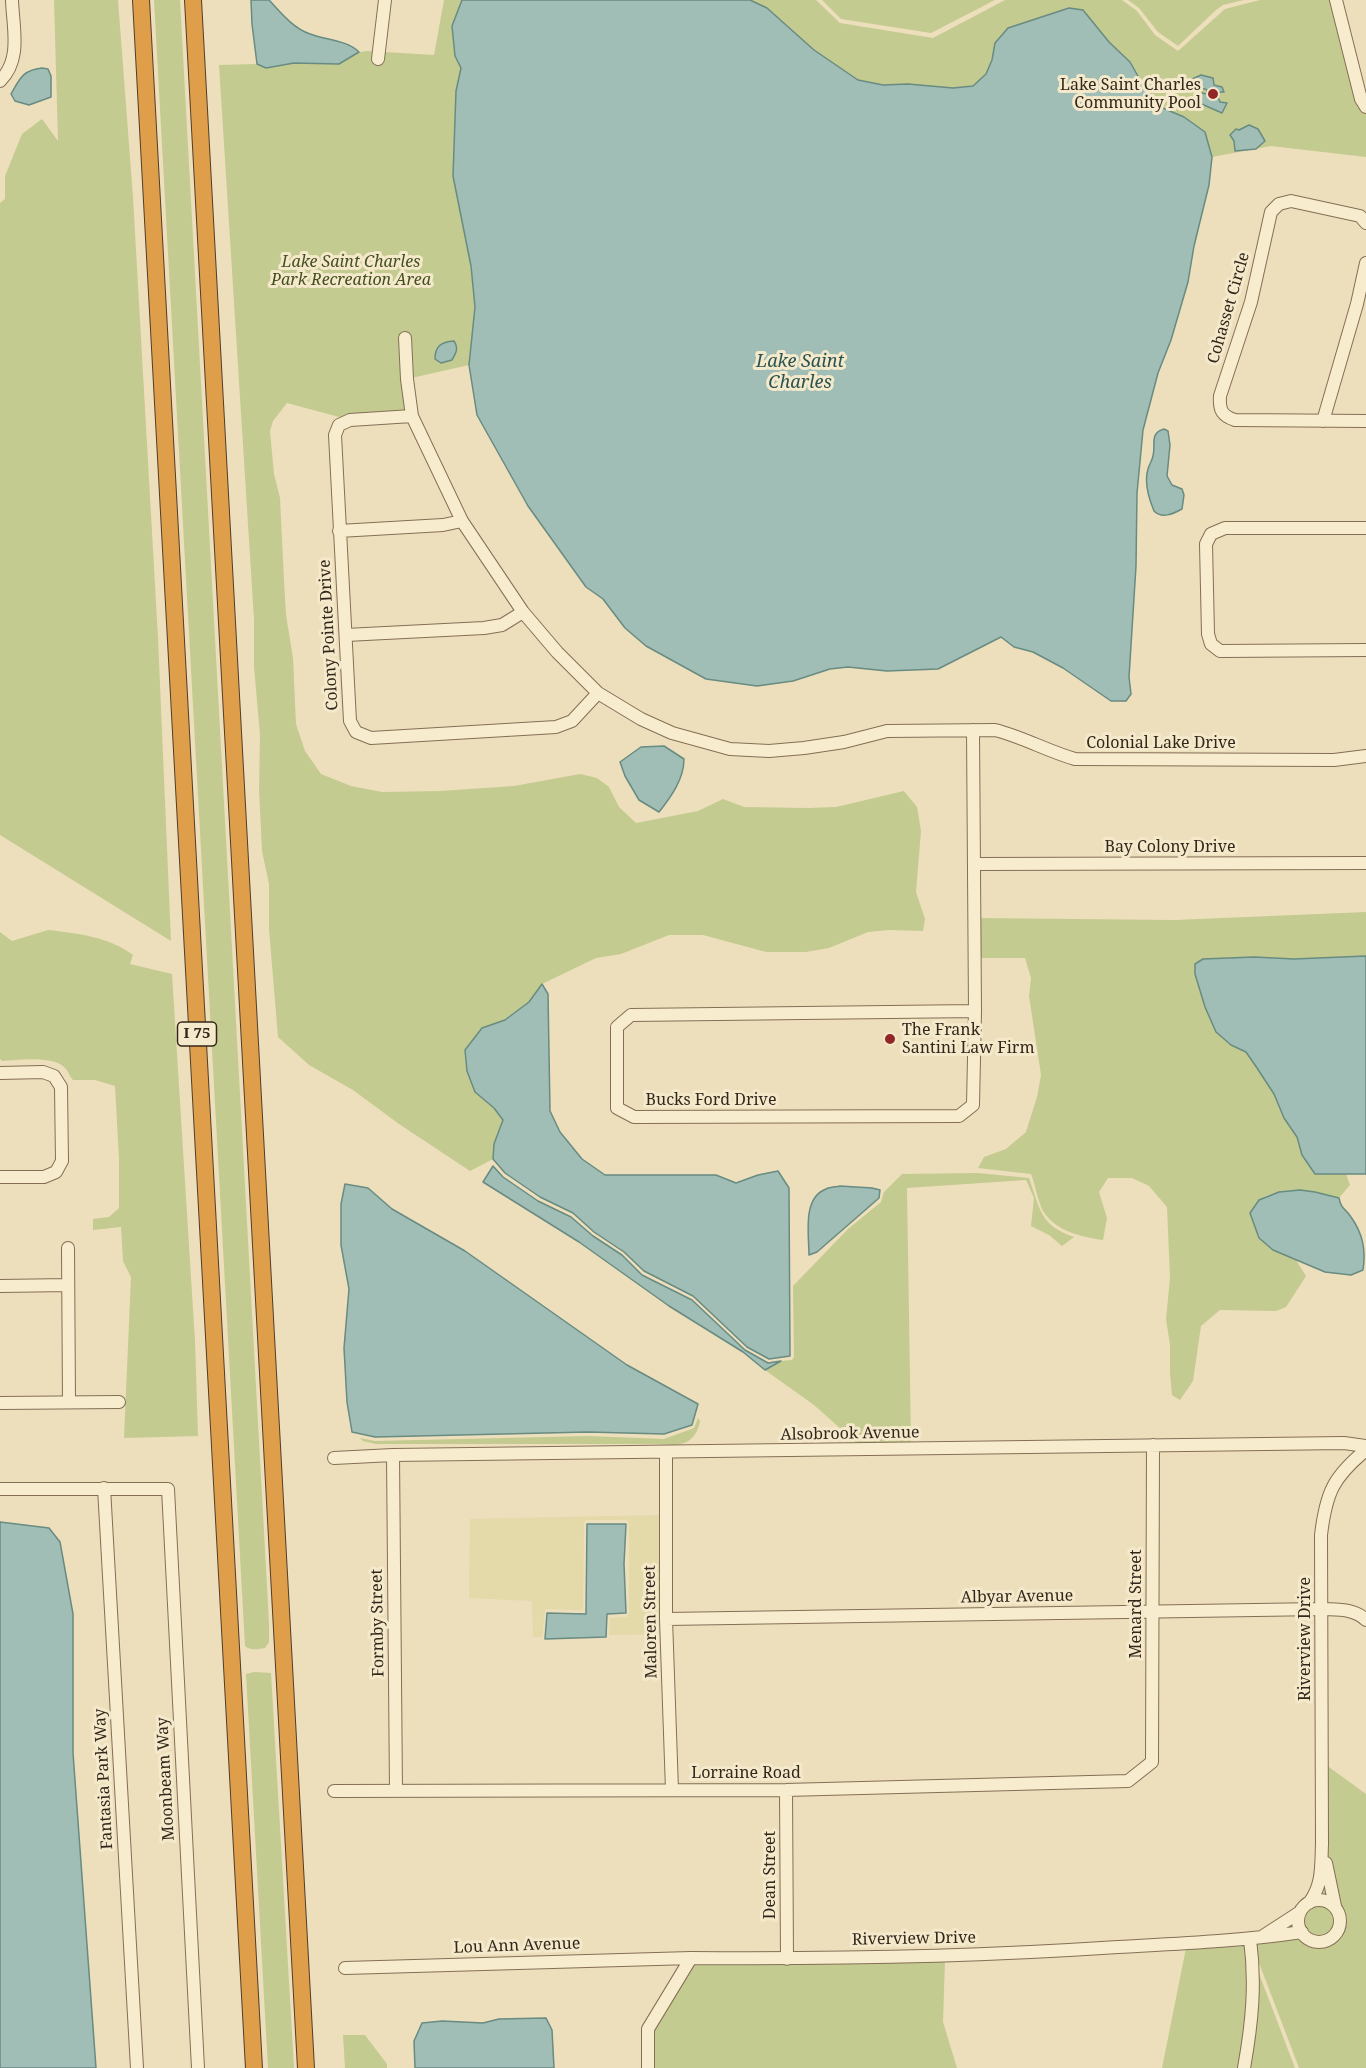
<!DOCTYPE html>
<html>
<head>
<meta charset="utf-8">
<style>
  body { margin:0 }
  canvas { display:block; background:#eddebc }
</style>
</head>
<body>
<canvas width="1366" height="2068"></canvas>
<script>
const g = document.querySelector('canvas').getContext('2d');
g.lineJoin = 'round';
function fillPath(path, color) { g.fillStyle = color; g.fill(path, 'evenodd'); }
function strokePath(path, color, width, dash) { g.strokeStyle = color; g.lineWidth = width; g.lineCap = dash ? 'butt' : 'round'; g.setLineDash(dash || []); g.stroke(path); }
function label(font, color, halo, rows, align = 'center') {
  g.font = font + ' "Noto Serif",serif'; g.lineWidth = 6; g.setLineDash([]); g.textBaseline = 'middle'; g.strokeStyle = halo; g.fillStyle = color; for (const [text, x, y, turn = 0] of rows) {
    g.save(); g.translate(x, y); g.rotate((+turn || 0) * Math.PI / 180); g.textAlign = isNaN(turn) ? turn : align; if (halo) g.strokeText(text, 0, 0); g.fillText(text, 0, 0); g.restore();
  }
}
const farmland = new Path2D(`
  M662 1515 663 1634 609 1635 610 1618 626 1617 629 1614V1524L627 1520H587L584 1522 583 1610 545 1609 542 1637H533L532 1601 469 1598 470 1519Z`);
const green = new Path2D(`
  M54 0H118L133 197 158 638 171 941 0 835V203L5 199V176L22 134 42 119 58 141Z
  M154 0H180L269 1623V1642L265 1648C259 1649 250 1651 245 1646Z
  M444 0H462L452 26 455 56 461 68 456 91 453 176 468 243 475 307 469 365 407 379 412 416 350 420 287 403 273 421 270 431 274 474 280 498 284 581 286 615 293 658 296 724 305 751 321 774 351 786 382 792 440 791 514 786 580 774 597 778 609 787 619 807 636 823 698 811 723 799 744 807 809 808 836 807 904 791 917 807 921 831 916 892 925 919 923 931 889 930 868 932 829 948 806 952H766L703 935H669L621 954 596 958 542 984 529 1002 505 1020 482 1028 475 1092 494 1108 503 1120 494 1144 493 1159 470 1171 399 1124 353 1090 309 1065 278 1037 269 929V884L262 851 259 789 260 735 254 667V619L219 65 257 64 266 68 294 63 339 64 359 52 368 51 434 55Z
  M750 0H816L840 23 933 38 1005 0H1122L1137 11 1155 35 1178 51 1225 9 1260 0H1336L1366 107V157L1271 146 1212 157 1205 132 1158 106 1147 92 1130 62 1069 8 1008 28 995 43 992 60 986 74 973 86 953 88 908 84 883 85 858 80 814 50 767 8Z
  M822 0H995L931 33 841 19Z
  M1128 0H1244L1223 5 1216 10 1178 46 1158 32 1139 8Z
  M1366 912V956L1294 959 1254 957 1203 959 1195 964V974L1205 1007 1216 1032 1231 1045 1246 1052 1258 1068 1274 1094 1284 1118 1297 1137 1302 1155 1315 1174H1346L1350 1185 1339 1198C1317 1192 1277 1185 1258 1201 1255 1204 1252 1209 1250 1213L1273 1250 1296 1260 1306 1276 1286 1307 1276 1311 1220 1310 1201 1326 1193 1381 1180 1400 1172 1395 1170 1373V1345L1166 1319 1170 1278 1167 1207 1149 1186 1132 1178H1108L1099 1192 1107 1218 1103 1240C1082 1237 1055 1231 1043 1211 1038 1202 1035 1184 1031 1174L978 1168 984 1157 1006 1149 1026 1132 1037 1097 1041 1075 1029 996 1031 978 1025 958H976L975 918 1175 920Z
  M48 930C76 933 110 937 133 955L130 964 172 974 195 1341 198 1436 124 1438 131 1277 123 1261 121 1227 93 1230V1219L109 1217 119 1208V1159L115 1086 95 1080H73C69 1076 69 1072 65 1068 54 1055 18 1060 2 1061L0 1059V932L12 941Z
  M978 1173 1029 1178C1040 1208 1039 1225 1074 1237L1062 1246 1049 1235 1031 1226 1034 1198 1026 1180 907 1188 911 1444 859 1445 814 1405 765 1370 781 1361 792 1360 794 1357 793 1286 848 1229 881 1202 884 1192 902 1174Z
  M698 1418 700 1421C695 1446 679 1446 658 1444H376L363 1441 360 1438 375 1441 588 1436 664 1439 694 1428Z
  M254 1672 271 1673 294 2068H268L246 1674Z
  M1322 1762 1366 1794V2068H1299L1250 1939 1300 1912 1315 1894Z
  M1246 1946 1249 1996 1239 2068H1162L1186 1948Z
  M945 1960 943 2022 957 2068H652L653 2030 693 1963Z
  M1258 1971 1295 2068H1248Z
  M343 2035H365L387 2064V2068H345Z`);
const water = new Path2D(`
  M251 0H269C281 13 293 28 310 34 326 40 347 40 359 52L339 64 294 63 266 68 257 64 252 24Z
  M462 0H750L767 8 814 50 858 80 883 85 908 84 953 88 973 86 986 74 992 60 995 43 1008 28 1069 8 1083 10 1109 42 1130 62 1147 92 1158 106 1184 117 1205 132 1212 157 1209 185 1194 246 1188 282 1171 340 1158 373 1143 430 1137 493 1136 566 1129 677 1131 694 1126 701H1111L1063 668 1033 652 1014 647 1001 637 938 669 887 671 848 667 830 669 793 681 757 686 706 679 646 646 625 628 603 599 586 587 528 506 477 415 469 365 475 307 471 266 453 176 456 91 461 68 455 56 452 26Z
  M42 68 48 69 51 76V97L29 105 15 101 11 94C20 78 23 70 42 68Z
  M1201 75 1213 78 1214 85 1222 87 1224 92H1220L1218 97 1220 102 1227 103 1222 113 1197 102 1202 93 1207 94V90L1202 88 1194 91 1188 87 1190 80Z
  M1249 125 1258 129 1265 141 1256 149 1235 151 1234 141 1230 135 1236 129 1239 130Z
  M454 341C459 348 456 353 452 360L441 363 435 359C435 346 441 342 454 341Z
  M1164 429 1168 431 1170 445 1167 476 1172 485 1182 489 1184 495 1182 509C1173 514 1162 519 1154 511 1149 499 1144 482 1148 469 1149 465 1152 461 1153 456 1156 445 1149 433 1164 429Z
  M664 746 684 759C684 779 671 797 659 812L639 800 625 776 620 762 641 747Z
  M1366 956V1174H1315L1302 1155 1297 1137 1284 1118 1274 1094 1257 1068 1246 1052 1231 1045 1216 1032 1205 1007 1195 974V964L1203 959 1254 957 1294 959Z
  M542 984 548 994 550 1111 560 1132 582 1159 605 1175H716L736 1183 758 1175 778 1171 789 1188 790 1356 769 1359 747 1347 693 1296 644 1271 624 1252 594 1232 573 1213 540 1197 505 1173 493 1159 494 1144 503 1120 494 1108 475 1092 467 1071 465 1050 482 1028 505 1020 529 1002Z
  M493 1166 503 1177 538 1201 571 1217 593 1236 622 1255 642 1275 692 1300 745 1350 768 1363 781 1361 765 1370 743 1352 669 1306 579 1242 483 1182Z
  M345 1184 368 1188 392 1209 465 1251 627 1365 698 1404 692 1425 664 1434 588 1432 375 1437 352 1432 347 1402 344 1348 349 1289 341 1245V1204Z
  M840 1186 872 1188 880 1190 879 1198 817 1252 809 1255C809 1235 802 1198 826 1189 830 1187 836 1187 840 1186Z
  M1300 1190 1315 1192 1339 1198C1341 1209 1345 1208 1351 1217 1363 1234 1366 1250 1363 1270L1351 1275 1325 1272 1273 1250 1259 1238 1250 1213 1259 1200 1279 1192Z
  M0 1522 49 1528 60 1542 73 1614V1753L96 2068H0Z
  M587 1524H626L624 1564 626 1613 607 1614 606 1637 545 1639 547 1613 586 1614Z
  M546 2018 552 2030 554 2068H415L414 2041 422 2023 442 2021 483 2023 499 2019Z`);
const minor = new Path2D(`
  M1336 0 1361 99 1366 107
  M378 59 385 0
  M0 81C22 59 13 29 12 0
  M1366 223 1360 216 1291 201 1279 204 1271 212 1251 302 1220 396C1219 410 1222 416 1235 420L1366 421
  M405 338 407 379 412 416 462 521 523 612 557 652 598 693 641 719 672 733 730 749 769 751 804 748 844 742 887 731 995 730C1023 737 1047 751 1075 759L1334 760 1366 756
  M412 416 350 420 339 425 335 435 350 721 356 732 371 738 556 727 572 721 598 693
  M1323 421 1357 304 1366 263
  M1366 528H1225L1211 534 1206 544 1208 634 1211 644 1220 651 1366 650
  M339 531 443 525 462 521
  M346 635 484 628 502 625 523 612
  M973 730 975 1011
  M974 864 1366 863
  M975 1011 973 1105 959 1116 634 1117 617 1108V1027L631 1015Z
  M0 1073 43 1072 54 1076 61 1087 62 1161 56 1172 44 1177H0
  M68 1248 69 1402
  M0 1286 68 1285
  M0 1403 119 1402
  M666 1453V1619L672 1790
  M393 1455 396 1791
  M334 1458 393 1455 1344 1443 1366 1446
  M104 1488 137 2068
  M0 1489H168L198 2068
  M666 1619 1321 1609C1337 1610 1354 1608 1366 1620
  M786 1790 787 1959
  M334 1791 786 1790 1128 1781 1152 1762 1153 1445
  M1326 1863 1335 1906
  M1298 1921a21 21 0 1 1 42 0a21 21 0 1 1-42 0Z
  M1309 1903C1323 1885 1321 1865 1322 1844L1321 1535C1326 1493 1333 1477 1366 1450
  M1263 1936 1300 1912
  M345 1968 691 1958
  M648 2068V2029L691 1958C828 1959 965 1957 1102 1948 1169 1944 1235 1942 1302 1932
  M1244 2068C1252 2023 1256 1984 1250 1939`);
const highway = new Path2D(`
  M141 0 254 2068
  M193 0 306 2068`);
const markers = [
  [1213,94,6,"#932627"],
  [890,1039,6,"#932627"]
];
const shields = [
  [197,1034,39]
];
const shieldNames = [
  ["I 75",197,1034]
];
const poiNames = [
  ["Lake Saint Charles",1201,85],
  ["Community Pool",1201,103],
  ["The Frank",902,1030,"left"],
  ["Santini Law Firm",902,1048,"left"]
];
const parkNames = [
  ["Lake Saint Charles",351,262],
  ["Park Recreation Area",351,280]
];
const streetNames = [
  ["Cohasset Circle",1229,308,-74],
  ["Colony Pointe Drive",329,635,-93],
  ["Colonial Lake Drive",1161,743],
  ["Bay Colony Drive",1170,847],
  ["Bucks Ford Drive",711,1100],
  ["Alsobrook Avenue",850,1434,-1],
  ["Albyar Avenue",1017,1597,-1],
  ["Menard Street",1136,1604,-90],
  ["Maloren Street",651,1622,-91],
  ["Formby Street",378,1623,-91],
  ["Riverview Drive",1305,1639,-90],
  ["Lorraine Road",746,1773],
  ["Fantasia Park Way",104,1779,-93],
  ["Moonbeam Way",166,1779,-93],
  ["Dean Street",770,1875,-90],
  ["Riverview Drive",914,1939,-1],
  ["Lou Ann Avenue",517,1946,-2]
];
const waterNames = [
  ["Lake Saint",800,362],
  ["Charles",800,383]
];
fillPath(farmland, '#e3d9a9');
fillPath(green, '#c4cb90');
fillPath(water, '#a0beb5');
strokePath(water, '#688b82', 1.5);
strokePath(minor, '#846f56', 14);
strokePath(highway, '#513d2a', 18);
strokePath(minor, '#f8ecce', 12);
strokePath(highway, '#df9e4a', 16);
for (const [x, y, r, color] of markers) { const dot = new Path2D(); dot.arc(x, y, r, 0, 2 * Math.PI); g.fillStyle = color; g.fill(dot); strokePath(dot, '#f5e9cb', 2); }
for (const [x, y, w] of shields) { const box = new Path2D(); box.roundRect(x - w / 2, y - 12, w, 24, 4.5); g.fillStyle = '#f5e9cb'; g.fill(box); strokePath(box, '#33271b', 1.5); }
label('bold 15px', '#33271b', null, shieldNames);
label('16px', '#33271b', '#f5e9cb', poiNames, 'right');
label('italic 16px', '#445021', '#f5e9cb', parkNames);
label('16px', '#33271b', '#f5e9cb', streetNames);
label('italic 18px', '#2a5351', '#f5e9cb', waterNames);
</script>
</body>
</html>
